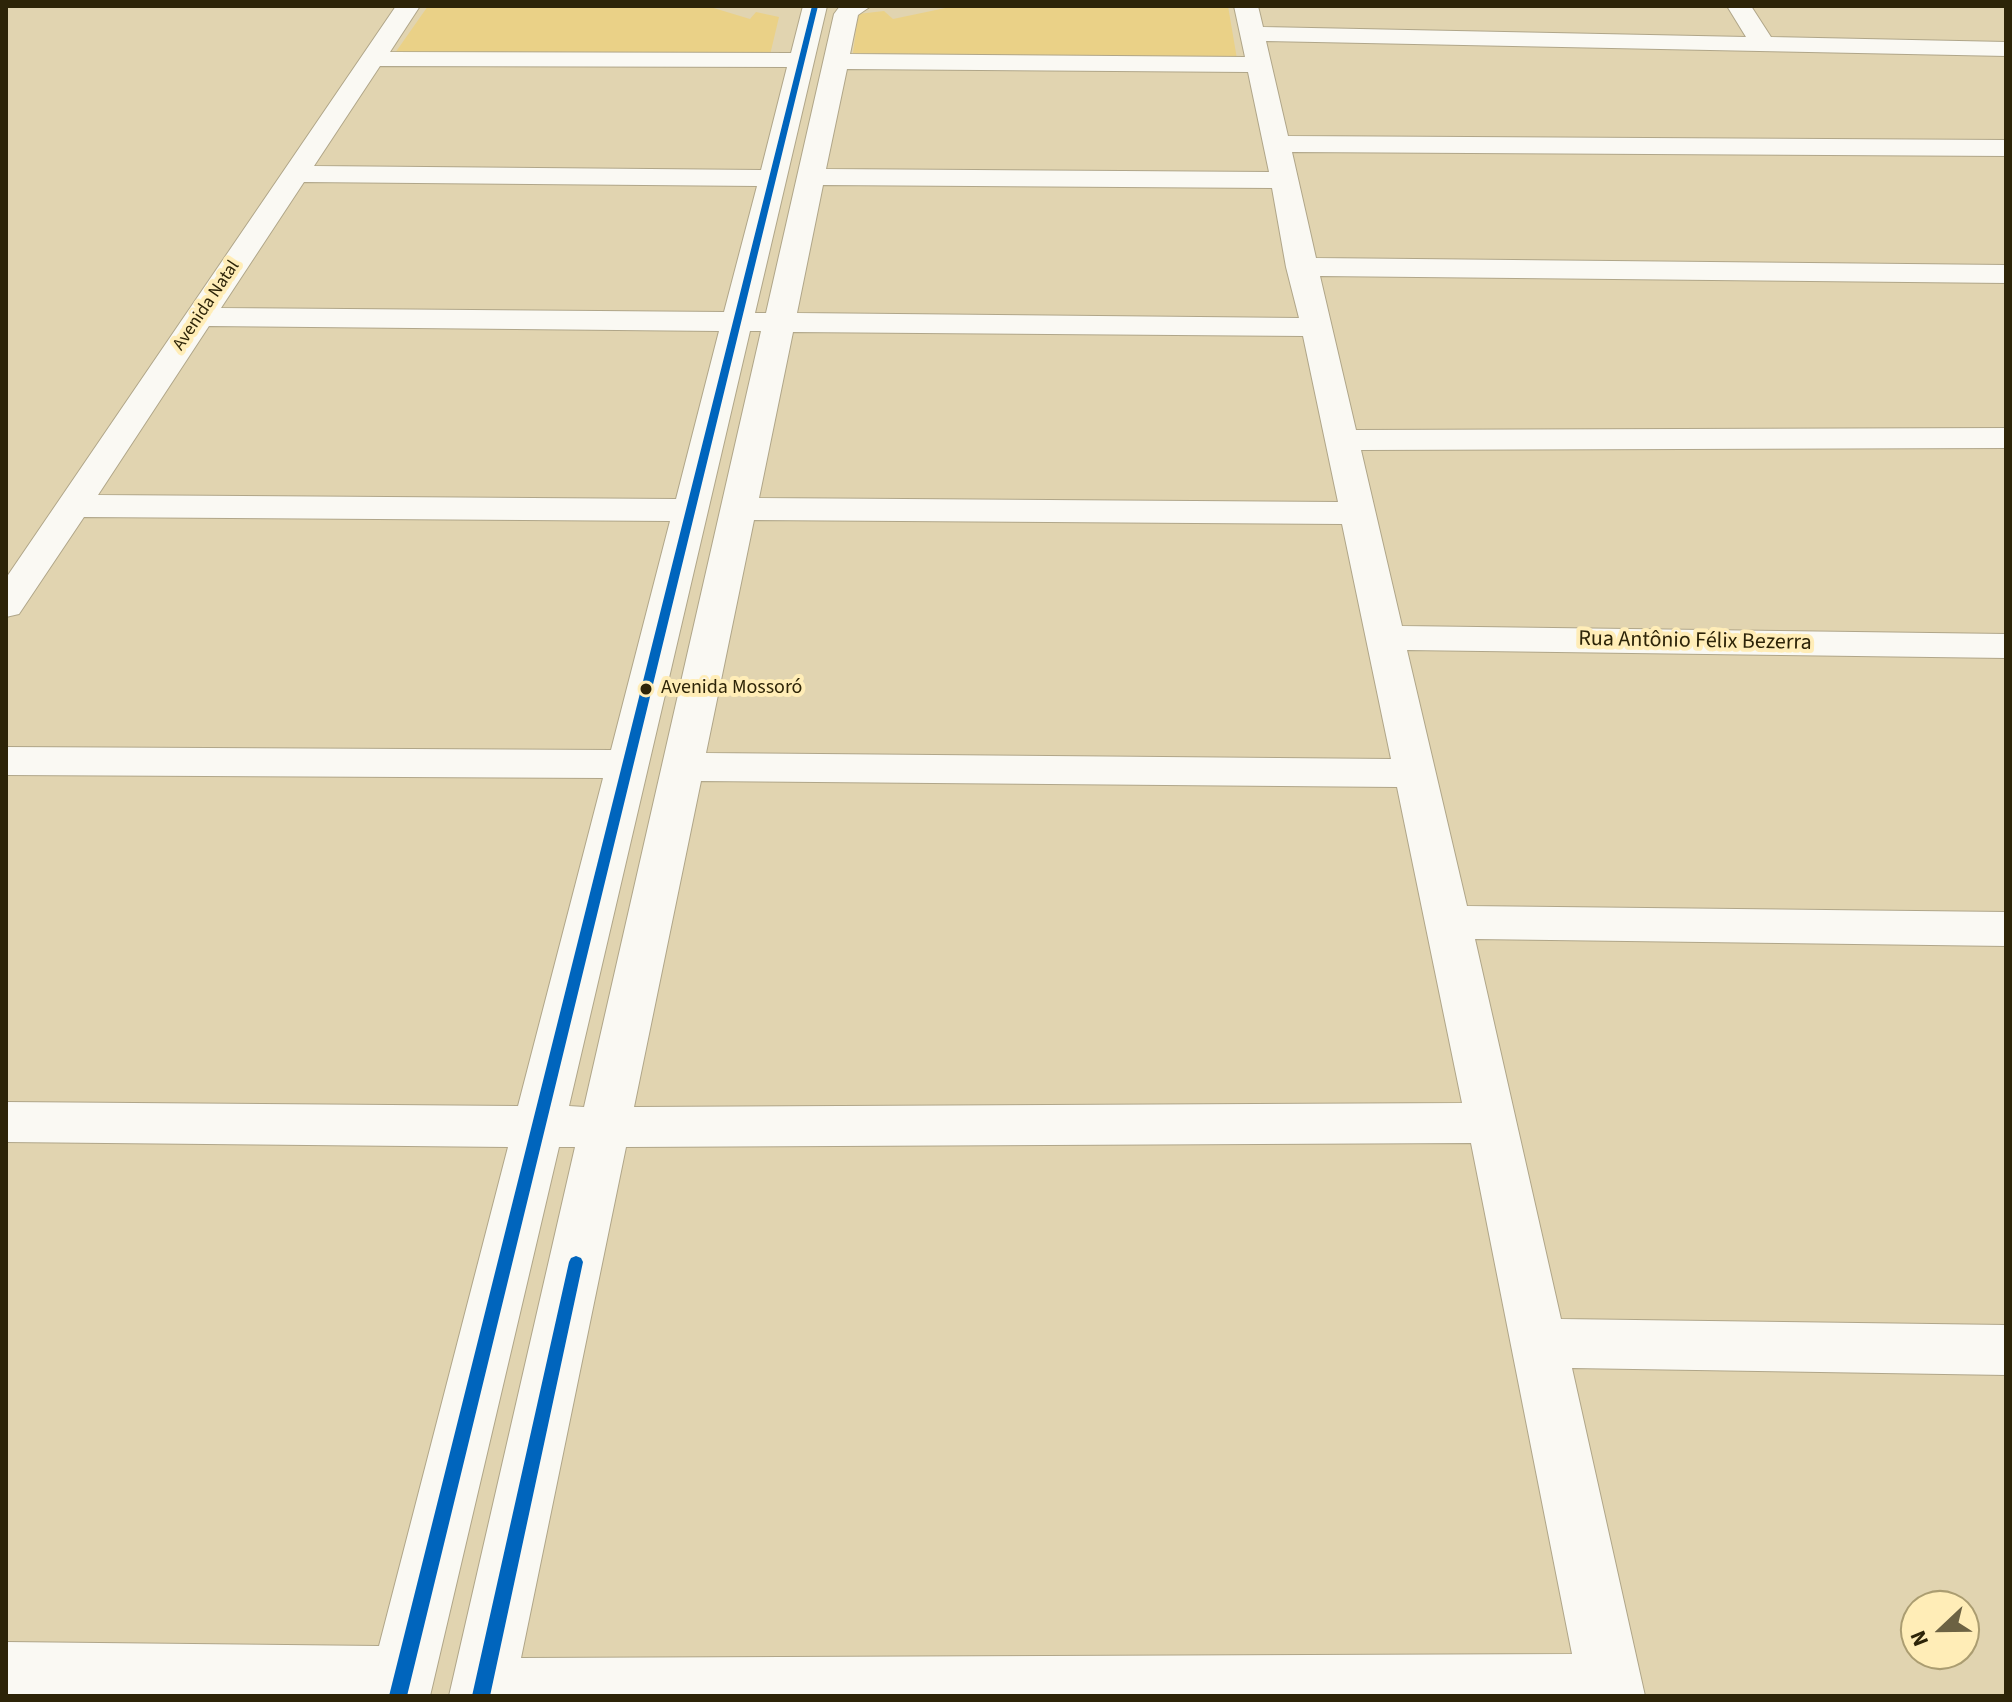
<!DOCTYPE html>
<html>
<head>
<meta charset="utf-8">
<style>
  body { margin:0 }
  #map { position:relative; width:2012px; height:1702px; overflow:hidden; background:#e1d4b0; font-family:"Source Sans 3",sans-serif }
  canvas { display:block }
  .frame { position:absolute; inset:0; border:8px solid #2d2408; pointer-events:none }
  .north { position:absolute; left:1900px; top:1590px; width:80px; height:80px; box-sizing:border-box; background:#ffedb7; border:2px solid #ab9d71; border-radius:50%; rotate:248deg; font-size:22px; font-weight:700; line-height:32px; text-align:center; color:#2d2408 }
  .north::after { content:''; display:block; margin:auto; width:28px; height:36px; background:#6c6243; clip-path:polygon(50% 0,100% 100%,50% 72%,0 100%) }
</style>
</head>
<body>
<div id="map">
<canvas width="2012" height="1702"></canvas>
<div class="frame"></div>
<div class="north">N</div>
</div>
<script>
const g = document.querySelector('canvas').getContext('2d');
g.lineJoin = 'round';
function fillPath(path, color) { g.fillStyle = color; g.fill(path, 'evenodd'); }
function strokePath(path, color, width, dash) { g.strokeStyle = color; g.lineWidth = width; g.lineCap = dash ? 'butt' : 'round'; g.setLineDash(dash || []); g.stroke(path); }
function label(font, color, halo, rows, align = 'center') {
  g.font = font + ' "Source Sans 3",sans-serif'; g.lineWidth = 8; g.setLineDash([]); g.textBaseline = 'middle'; g.strokeStyle = halo; g.fillStyle = color; for (const [text, x, y, turn = 0] of rows) {
    g.save(); g.translate(x, y); g.rotate((+turn || 0) * Math.PI / 180); g.textAlign = isNaN(turn) ? turn : align; if (halo) g.strokeText(text, 0, 0); g.fillText(text, 0, 0); g.restore();
  }
}
const green = new Path2D(`
  M428 6H707L750 19 756 12 779 17 770 55 395 53Z
  M955 6H1228L1237 59 853 53 858 14 884 11 893 19Z`);
const minor = new Path2D(`
  M396 6H420L390 52 791 53 803 6H827L755 313H766L834 14 840 6H871L858 15 850 54 1245 57 1234 6H1258L1263 27 1746 37 1727 6H1751L1771 37 2006 42V56L1266 41 1288 136 2006 140V156L1292 152 1316 258 2006 265V283L1320 276 1356 430 2006 428V448L1361 450 1402 626 2006 634V658L1407 650 1467 906 2006 912V946L1475 939 1561 1319 2006 1325V1375L1572 1368 1645 1696H449L575 1147H559L430 1696H6V1642L379 1646 508 1147 6 1142V1102L518 1106 603 778 6 775V747L611 750 670 521 84 517 19 614 6 617V578ZM380 66 787 67 761 170 314 166ZM847 69 1248 72 1269 172 826 169ZM304 182 757 186 724 312 221 308ZM823 185 1272 188 1286 267 1299 318 797 313ZM209 326 719 331 676 499 98 495ZM750 331H761L584 1107 569 1106ZM793 332 1303 336 1338 502 759 498ZM754 520 1342 524 1391 759 706 753ZM701 781 1397 787 1462 1103 634 1107ZM1471 1143 1572 1654 521 1658 626 1147Z`);
const bus1 = new Path2D(`
  M812 6H818L407 1696H389Z
  M576 1256 581 1258 583 1262 490 1696H472L569 1262 571 1258Z`);
const markers = [
  [646,689,7,"#2d2408"]
];
const farStreetnames = [
  ["Avenida Natal",207,306,-56]
];
const busNames = [
  ["Avenida Mossoró",661,689]
];
const streetNames = [
  ["Rua Antônio Félix Bezerra",1695,642,1]
];
fillPath(green, '#ead187');
strokePath(minor, '#b0a689', 2);
fillPath(minor, '#faf9f3');
fillPath(bus1, '#0065bd');
for (const [x, y, r, color] of markers) { const dot = new Path2D(); dot.arc(x, y, r, 0, 2 * Math.PI); g.fillStyle = color; g.fill(dot); strokePath(dot, '#ffedb7', 3); }
label('18px', '#2d2408', '#ffedb7', farStreetnames);
label('20px', '#2d2408', '#ffedb7', busNames, 'left');
label('22px', '#2d2408', '#ffedb7', streetNames);
</script>
</body>
</html>
